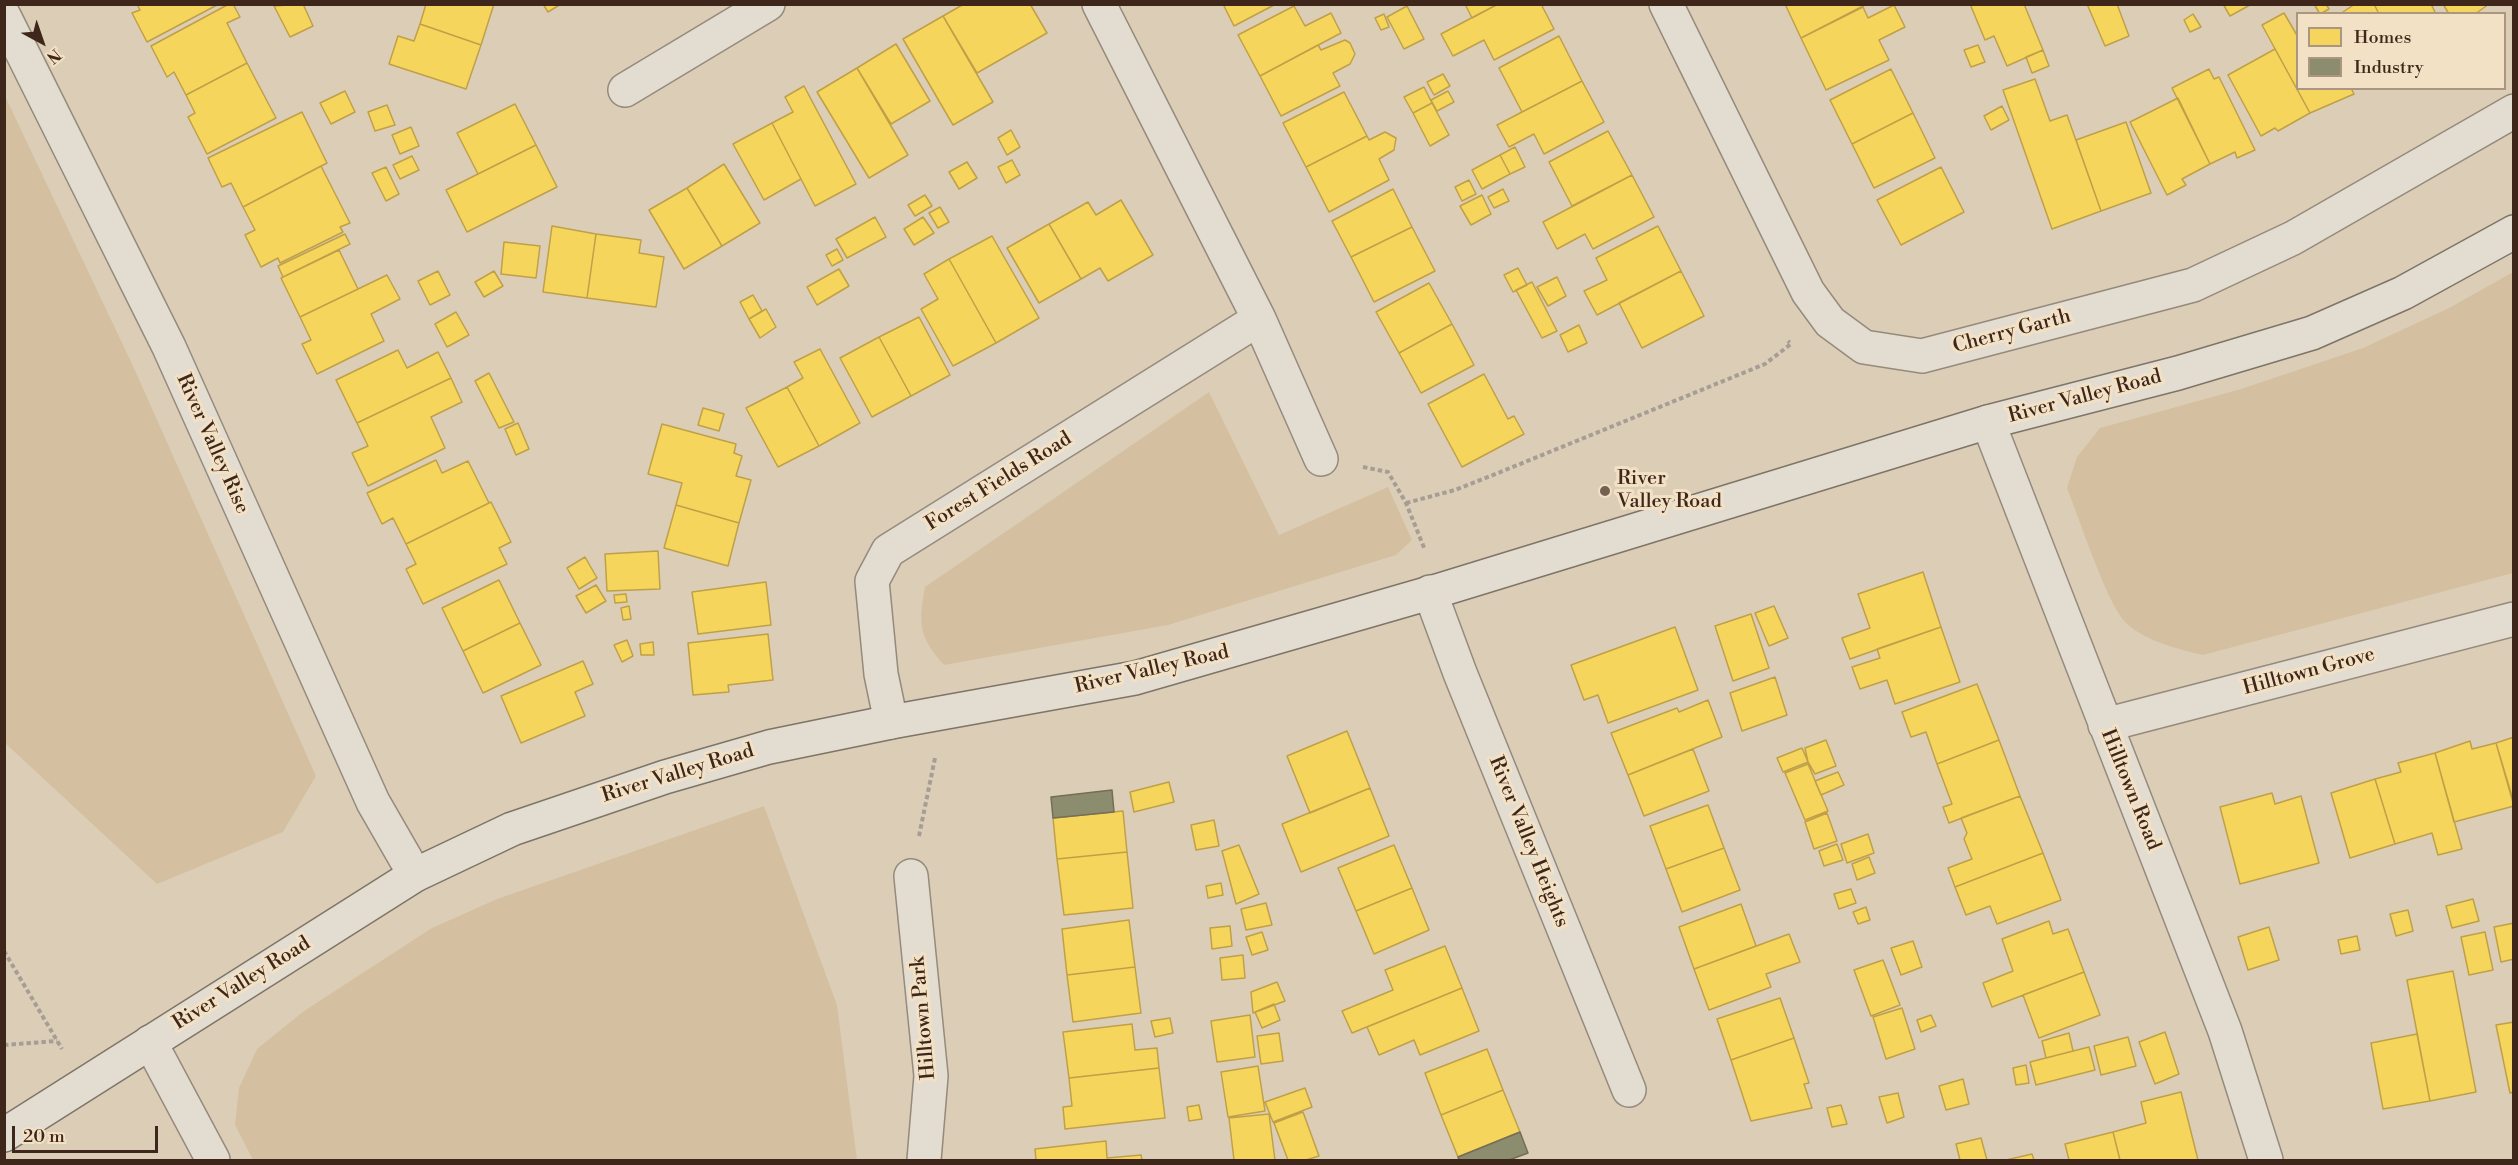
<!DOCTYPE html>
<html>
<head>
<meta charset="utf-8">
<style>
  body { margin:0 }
  #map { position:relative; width:2518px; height:1165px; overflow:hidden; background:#dcceb6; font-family:"Libre Bodoni",serif }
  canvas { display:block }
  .frame { position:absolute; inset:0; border:6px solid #3e261a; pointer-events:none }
  .legend { position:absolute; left:2296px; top:12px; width:210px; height:78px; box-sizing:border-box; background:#f3e1c5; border:2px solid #ab9681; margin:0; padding:8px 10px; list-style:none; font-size:18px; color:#3e261a }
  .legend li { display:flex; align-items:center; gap:12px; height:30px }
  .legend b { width:30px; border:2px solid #ab9681 }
  .north { position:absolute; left:12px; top:12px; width:60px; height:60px; -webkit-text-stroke:4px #f3e1c5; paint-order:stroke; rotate:140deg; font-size:16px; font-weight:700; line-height:24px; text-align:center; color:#3e261a }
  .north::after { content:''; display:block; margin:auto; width:21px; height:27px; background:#3e261a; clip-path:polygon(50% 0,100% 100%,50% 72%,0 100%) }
  .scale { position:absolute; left:12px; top:1126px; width:146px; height:27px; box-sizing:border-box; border:3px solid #3e261a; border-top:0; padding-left:8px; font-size:18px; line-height:21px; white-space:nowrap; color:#3e261a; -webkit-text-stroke:4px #f3e1c5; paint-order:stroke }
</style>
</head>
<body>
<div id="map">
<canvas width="2518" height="1165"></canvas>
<div class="frame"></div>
<ul class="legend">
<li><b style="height:16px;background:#f6d55c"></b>Homes</li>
<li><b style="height:16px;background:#8c8c6e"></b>Industry</li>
</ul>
<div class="north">N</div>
<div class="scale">20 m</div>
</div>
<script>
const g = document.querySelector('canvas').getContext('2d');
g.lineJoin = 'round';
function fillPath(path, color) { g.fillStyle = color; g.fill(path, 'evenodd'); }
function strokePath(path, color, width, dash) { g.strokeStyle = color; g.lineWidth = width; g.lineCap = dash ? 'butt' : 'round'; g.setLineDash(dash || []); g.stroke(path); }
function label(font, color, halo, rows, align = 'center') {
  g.font = font + ' "Libre Bodoni",serif'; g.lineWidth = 6; g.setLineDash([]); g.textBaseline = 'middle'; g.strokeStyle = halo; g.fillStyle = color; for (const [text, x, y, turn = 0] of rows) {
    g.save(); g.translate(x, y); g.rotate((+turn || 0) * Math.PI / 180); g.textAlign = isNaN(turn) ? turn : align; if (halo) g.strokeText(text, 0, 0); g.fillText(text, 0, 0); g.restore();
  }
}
const green = new Path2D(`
  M5 96 133 366 316 776 283 832 157 884 5 743Z
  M2513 272V573L2203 655C2180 650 2143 640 2126 623 2107 604 2079 518 2067 488L2077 457 2100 428 2241 389 2363 348 2449 308Z
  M1209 392 1279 535 1388 487 1412 540 1396 555 1168 625 944 665C919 637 918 624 925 587Z
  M764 806 837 1005 857 1160H253L235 1125 239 1088 257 1049 304 1011 432 928 497 899Z`);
const homes = new Path2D(`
  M137 4H219L147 42 132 13 140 10Z
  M229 4H233L240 17 227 23 247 63 186 95 174 72 167 77 151 46Z
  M303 4 313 26 290 37 274 6Z
  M426 4H494L481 45 420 24Z
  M543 4H561L548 12Z
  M964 4H1030L1047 33 977 73 943 16Z
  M1223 4H1276L1234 26Z
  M1465 4H1498L1472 18Z
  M1498 4H1541L1554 29 1494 60 1484 40 1453 56 1441 34Z
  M1785 4H1867L1801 38Z
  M1970 4H2024L2043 50 2007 66 1994 36 1985 40Z
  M2087 4H2117L2129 36 2105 46Z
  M2223 4H2249L2250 5 2230 16Z
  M2314 4H2326L2329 9 2320 14Z
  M2355 4H2374L2379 14H2340Z
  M2374 4H2431L2436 14H2379Z
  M2443 4H2489L2475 14H2449Z
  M1894 5 1905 27 1879 40 1889 60 1826 90 1801 38 1863 7 1868 18Z
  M1294 6 1305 26 1331 13 1341 33 1260 76 1238 35Z
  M1407 6 1424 39 1404 49 1387 17Z
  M2284 13 2298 37V88H2351L2354 94 2310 113 2262 25Z
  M1384 14 1389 27 1381 30 1375 18Z
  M2193 14 2201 27 2190 32 2184 20Z
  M943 16 993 102 953 125 903 39Z
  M420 24 481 45 466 89 389 64 398 36 414 41Z
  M1559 36 1582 81 1522 112 1499 68Z
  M1345 40 1350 43 1355 54 1350 64 1333 73 1340 86 1281 116 1260 76 1318 45 1321 50Z
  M896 44 930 101 891 124 857 68Z
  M1978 45 1985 62 1971 67 1964 50Z
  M2275 49 2310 113 2278 131 2275 128 2261 136 2228 75Z
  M2043 50 2049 66 2032 73 2026 57Z
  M247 63 276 118 207 154 188 117 195 113 186 95Z
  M857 68 908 155 869 178 817 92Z
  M1891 69 1913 113 1852 144 1830 100Z
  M2209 69 2214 79 2219 77 2255 150 2237 158 2235 152 2210 164 2172 88Z
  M1443 74 1450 86 1434 95 1427 82Z
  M2035 79 2050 121 2067 115 2101 211 2052 229 2003 90Z
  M1582 81 1604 122 1544 154 1534 134 1509 147 1497 125Z
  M804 86 856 184 815 206 772 123 793 112 785 97Z
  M1424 87 1432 103 1413 113 1404 97Z
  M345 91 355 112 331 124 320 103Z
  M1448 91 1454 102 1437 111 1431 100Z
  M1344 92 1367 136 1306 167 1283 123Z
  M2178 98 2210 164 2182 179 2186 185 2167 195 2130 122Z
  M1432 103 1449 135 1430 146 1413 113Z
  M515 104 536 145 478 174 457 133Z
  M387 105 395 125 375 131 368 112Z
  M2002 106 2009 120 1991 130 1984 116Z
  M302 112 327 163 243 207 231 183 222 187 208 158Z
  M1913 113 1935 158 1874 188 1852 144Z
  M2126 122 2151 193 2101 211 2076 140Z
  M772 123 801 179 764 200 733 144Z
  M411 127 419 146 400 154 392 135Z
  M1011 130 1020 147 1007 155 998 138Z
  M1608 131 1632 175 1572 206 1549 162Z
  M1385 132 1396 138 1394 150 1379 159 1389 180 1329 212 1306 167 1367 136 1369 140Z
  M536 145 557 187 467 232 446 190Z
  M1515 147 1525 167 1510 174 1500 155Z
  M1500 155 1510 174 1482 189 1472 170Z
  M412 156 419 170 400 179 393 165Z
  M1012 160 1020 175 1006 183 998 167Z
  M967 162 977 178 959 189 949 172Z
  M724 164 760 223 722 246 687 188Z
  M321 166 350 223 340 227 343 232 280 263 278 258 261 267 245 235 255 230 243 207Z
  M386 167 399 194 386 201 372 173Z
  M1941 167 1964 212 1901 245 1877 200Z
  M1632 175 1654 217 1593 249 1585 234 1557 249 1543 222Z
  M1469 180 1476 194 1462 201 1455 187Z
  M687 188 722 246 684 269 649 210Z
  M1393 189 1412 227 1351 257 1332 221Z
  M1503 189 1509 201 1494 208 1488 197Z
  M925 195 932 206 915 216 908 205Z
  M1482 195 1491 214 1471 225 1460 206Z
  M1121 200 1153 255 1108 281 1100 268 1081 279 1049 224 1088 202 1096 215Z
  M940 207 949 222 938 228 929 213Z
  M875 217 886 237 847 258 836 239Z
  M923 217 934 233 914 245 904 229Z
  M1049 224 1081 279 1039 303 1007 248Z
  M552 226 596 234 587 298 543 292Z
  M1658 226 1681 271 1597 315 1584 291 1607 280 1596 258Z
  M1412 227 1435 271 1374 302 1351 257Z
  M345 234 350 244 283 277 278 266Z
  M596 234 641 240 639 253 664 257 656 307 587 298Z
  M992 236 1039 318 996 343 949 259Z
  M504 242 540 246 536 278 501 274Z
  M837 249 843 260 832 266 826 255Z
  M339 250 358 289 300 317 281 278Z
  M949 259 996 343 953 366 921 309 938 299 924 274Z
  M1518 268 1527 285 1513 292 1504 275Z
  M839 269 849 286 817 305 807 287Z
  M438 271 450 295 430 305 418 281Z
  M494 271 503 286 484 297 475 282Z
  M1681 271 1704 316 1642 348 1619 303Z
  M387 275 400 299 371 314 384 341 317 374 302 344 311 340 300 317Z
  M1557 277 1566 296 1548 306 1537 287Z
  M1532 282 1557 331 1542 338 1516 290Z
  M1429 283 1452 324 1399 353 1376 312Z
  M753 295 762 311 749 319 740 302Z
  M766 309 776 327 760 338 749 319Z
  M456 312 469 335 447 347 435 324Z
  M919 317 950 375 911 396 879 337Z
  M1452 324 1474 365 1421 393 1399 353Z
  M1579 325 1587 343 1568 352 1560 335Z
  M879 337 911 396 872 417 840 358Z
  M820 349 860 423 819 446 787 387 803 378 794 362Z
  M398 350 407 368 438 352 451 378 357 423 336 380Z
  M489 373 514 422 499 428 475 381Z
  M1484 374 1508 419 1514 416 1524 434 1462 467 1428 404Z
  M451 378 462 402 431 417 445 448 368 486 352 453 368 446 357 423Z
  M787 387 819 446 778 467 746 408Z
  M703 408 724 414 719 431 698 425Z
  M518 423 529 449 516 455 505 429Z
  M662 424 736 444 734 453 742 456 736 476 751 480 739 523 676 505 682 483 648 474Z
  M436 460 442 473 468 461 489 503 406 544 393 518 382 524 367 493Z
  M491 502 511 542 499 548 507 564 423 604 406 569 416 564 406 544Z
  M676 505 739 523 728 566 664 548Z
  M658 551 660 589 607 591 605 554Z
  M585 557 597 578 579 589 567 568Z
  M1923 572 1941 627 1850 659 1842 638 1870 628 1858 594Z
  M499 580 520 623 463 651 442 608Z
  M766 582 771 625 698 634 692 592Z
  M596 585 606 601 586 613 576 596Z
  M626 594 627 602 615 603 614 595Z
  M629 606 631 619 623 620 621 608Z
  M1774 606 1788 638 1769 646 1755 613Z
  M1751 614 1769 668 1733 681 1715 626Z
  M520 623 541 665 483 693 463 651Z
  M1675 627 1698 690 1608 723 1598 695 1584 700 1571 665Z
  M1941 627 1960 682 1895 704 1887 680 1860 689 1852 667 1880 658 1877 649Z
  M768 634 773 680 728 685 729 692 693 695 688 643Z
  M627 640 633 656 622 662 614 645Z
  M653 642 654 655H641L640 644Z
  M583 661 593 684 575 692 585 716 521 743 501 696Z
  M1775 677 1787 715 1742 731 1730 693Z
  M1977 684 1999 740 1937 764 1926 732 1911 737 1902 712Z
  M1708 700 1722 737 1628 775 1611 733 1677 708 1679 712Z
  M1347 731 1370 788 1310 813 1287 756Z
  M2514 737V803L2496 743Z
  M1826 740 1836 766 1815 774 1808 762 1805 748Z
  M1999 740 2020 796 1949 823 1943 807 1952 804 1937 764Z
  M2470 741 2472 749 2496 743 2514 806 2454 822 2435 753Z
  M1802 748 1808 762 1783 772 1777 758Z
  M1693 749 1709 791 1644 816 1628 775Z
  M2435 753 2462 849 2438 855 2432 833 2395 844 2375 779 2401 772 2398 763Z
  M1808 764 1828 811 1805 820 1785 773Z
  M1838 772 1844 785 1821 795 1815 781Z
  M2375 779 2395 844 2350 858 2331 793Z
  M1169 782 1174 802 1134 812 1130 792Z
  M1370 788 1389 836 1301 872 1282 824Z
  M2272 793 2275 804 2301 796 2319 863 2240 884 2220 807Z
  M2020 796 2043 853 1955 887 1948 868 1972 859 1964 839 1967 833 1961 818Z
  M1708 805 1724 848 1666 869 1650 826Z
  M1123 811 1127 852 1057 859 1053 818Z
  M1827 813 1837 841 1814 849 1805 822Z
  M1214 820 1219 846 1196 850 1191 825Z
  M1868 834 1874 853 1847 863 1841 844Z
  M1837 844 1843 860 1824 866 1819 851Z
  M1239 845 1259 894 1236 904 1222 851Z
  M1394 845 1412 888 1356 911 1338 868Z
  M1724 848 1740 890 1682 912 1666 869Z
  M1127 852 1133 908 1064 915 1057 859Z
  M2043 853 2061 900 1997 924 1990 906 1966 915 1955 887Z
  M1869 857 1875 873 1857 880 1852 864Z
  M1221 883 1223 895 1208 898 1206 886Z
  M1412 888 1429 930 1374 954 1356 911Z
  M1851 889 1856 903 1839 909 1834 894Z
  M2473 899 2479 921 2452 928 2446 906Z
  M1266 903 1272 925 1246 930 1241 909Z
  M1741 904 1756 946 1694 969 1679 927Z
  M1866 907 1870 920 1858 924 1853 912Z
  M2408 910 2413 931 2396 936 2390 914Z
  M1129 920 1135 967 1067 975 1062 929Z
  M2049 921 2053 934 2068 929 2084 972 1992 1007 1983 983 2013 971 2002 939Z
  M2514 923V959L2501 962 2494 927Z
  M1230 926 1232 946 1212 949 1210 928Z
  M2269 927 2279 960 2248 970 2238 937Z
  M1262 932 1268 950 1252 955 1246 937Z
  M2485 932 2493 970 2469 975 2461 937Z
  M1789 934 1800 962 1766 974 1771 987 1709 1010 1694 969Z
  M2357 936 2360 950 2341 954 2338 940Z
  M1913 941 1922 967 1901 975 1891 948Z
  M1445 946 1462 988 1352 1033 1342 1011 1393 990 1385 970Z
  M1243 955 1245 978 1222 980 1220 958Z
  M1883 960 1900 1005 1871 1016 1854 970Z
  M1135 967 1141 1013 1073 1022 1067 975Z
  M2453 971 2476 1092 2430 1101 2407 980Z
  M2084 972 2100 1015 2039 1038 2023 995Z
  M1277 982 1285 1001 1253 1013 1251 992Z
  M1462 988 1479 1031 1420 1055 1414 1040 1379 1055 1367 1027Z
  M1780 998 1794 1038 1731 1060 1717 1019Z
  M1274 1004 1280 1020 1262 1028 1255 1012Z
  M1902 1008 1915 1049 1886 1059 1873 1017Z
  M1250 1015 1255 1057 1217 1062 1211 1021Z
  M1931 1015 1936 1026 1921 1032 1917 1020Z
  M1170 1018 1173 1033 1155 1037 1151 1021Z
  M2514 1022V1092L2510 1093 2496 1025Z
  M1132 1024 1135 1050 1157 1048 1159 1068 1069 1078 1063 1032Z
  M2165 1032 2179 1074 2155 1084 2139 1042Z
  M1279 1033 1283 1061 1261 1064 1257 1036Z
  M2069 1033 2073 1051 2046 1058 2042 1041Z
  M2417 1034 2430 1101 2383 1109 2371 1043Z
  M2128 1037 2136 1066 2101 1075 2094 1046Z
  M1794 1038 1809 1083 1804 1084 1812 1108 1751 1121 1731 1060Z
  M2089 1047 2095 1070 2036 1085 2030 1062Z
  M1487 1049 1503 1090 1441 1115 1425 1073Z
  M2026 1065 2029 1083 2016 1085 2013 1068Z
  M1258 1066 1265 1111 1228 1117 1221 1072Z
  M1159 1068 1165 1118 1065 1129 1063 1107 1072 1106 1069 1078Z
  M1963 1079 1969 1104 1946 1110 1939 1086Z
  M1305 1088 1312 1107 1273 1122 1265 1102Z
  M1503 1090 1520 1132 1458 1157 1441 1115Z
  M2181 1092 2198 1160H2120L2113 1132 2146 1123 2141 1102Z
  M1898 1093 1904 1117 1887 1123 1879 1097Z
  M1199 1105 1202 1119 1189 1121 1187 1107Z
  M1841 1105 1847 1124 1832 1127 1827 1108Z
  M1303 1112 1319 1156 1306 1160H1288L1274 1123Z
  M1269 1114 1275 1160H1234L1229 1118Z
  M2113 1132 2120 1160H2069L2065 1144Z
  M1981 1138 1987 1160H1960L1956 1144Z
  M1106 1141 1107 1158 1141 1155 1142 1160H1036L1035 1149Z
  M2032 1154 2034 1160H2006Z`);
const industry = new Path2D(`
  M1112 790 1114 812 1053 818 1051 797Z
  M1520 1132 1528 1153 1509 1160H1459L1458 1157Z`);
const path = new Path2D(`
  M1363 467 1388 472 1406 503 1425 550
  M1406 503 1455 490 1498 473 1765 364 1791 344 1788 341
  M919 836 935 758
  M4 951 62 1049
  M4 1045 57 1041`);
const street = new Path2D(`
  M1099 4 1259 319 1321 459
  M1666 4 1808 292 1830 322 1864 347 1922 356 2193 285 2293 238 2514 111
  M4 16 169 347 373 802 415 875
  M625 90 768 4
  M1988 422 2225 1031 2266 1160
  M1430 592 1460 673 1629 1090
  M891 722 881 674 872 581 888 551 1259 319
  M2105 725 2514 619
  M911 876 931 1076 924 1160
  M150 1042 213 1160`);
const secondary = new Path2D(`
  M4 1135 415 875 512 829 665 777 769 747 891 722 1135 678 1440 590 1988 422 2178 373 2312 333 2403 293 2514 232`);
const markers = [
  [1605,491,6,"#756151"]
];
const streetNames = [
  ["Cherry Garth",2012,332,-15],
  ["River Valley Road",2085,397,-15],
  ["River Valley Rise",212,444,66],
  ["Forest Fields Road",999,482,-32],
  ["River Valley Road",1152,670,-13],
  ["Hilltown Grove",2309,672,-15],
  ["River Valley Road",678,774,-17],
  ["Hilltown Road",2130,790,68],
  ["River Valley Heights",1528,842,68],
  ["River Valley Road",242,984,-32],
  ["Hilltown Park",924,1018,-95]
];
const poiNames = [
  ["River",1617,479],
  ["Valley Road",1617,502]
];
fillPath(green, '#d4c0a0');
fillPath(homes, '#f6d55c');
strokePath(homes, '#bfa048', 1.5);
fillPath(industry, '#8c8c6e');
strokePath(industry, '#756d55', 1.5);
strokePath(street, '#958a7c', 36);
strokePath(secondary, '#7e7467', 36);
strokePath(path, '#a69e95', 4, [4.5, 3]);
strokePath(street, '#e3dcd0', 33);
strokePath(secondary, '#e3dcd0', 33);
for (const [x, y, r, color] of markers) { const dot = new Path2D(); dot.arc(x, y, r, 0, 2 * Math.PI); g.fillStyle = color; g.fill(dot); strokePath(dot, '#f3e1c5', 2); }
label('20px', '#3e261a', '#f3e1c5', streetNames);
label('20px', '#3e261a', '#f3e1c5', poiNames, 'left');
</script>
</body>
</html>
